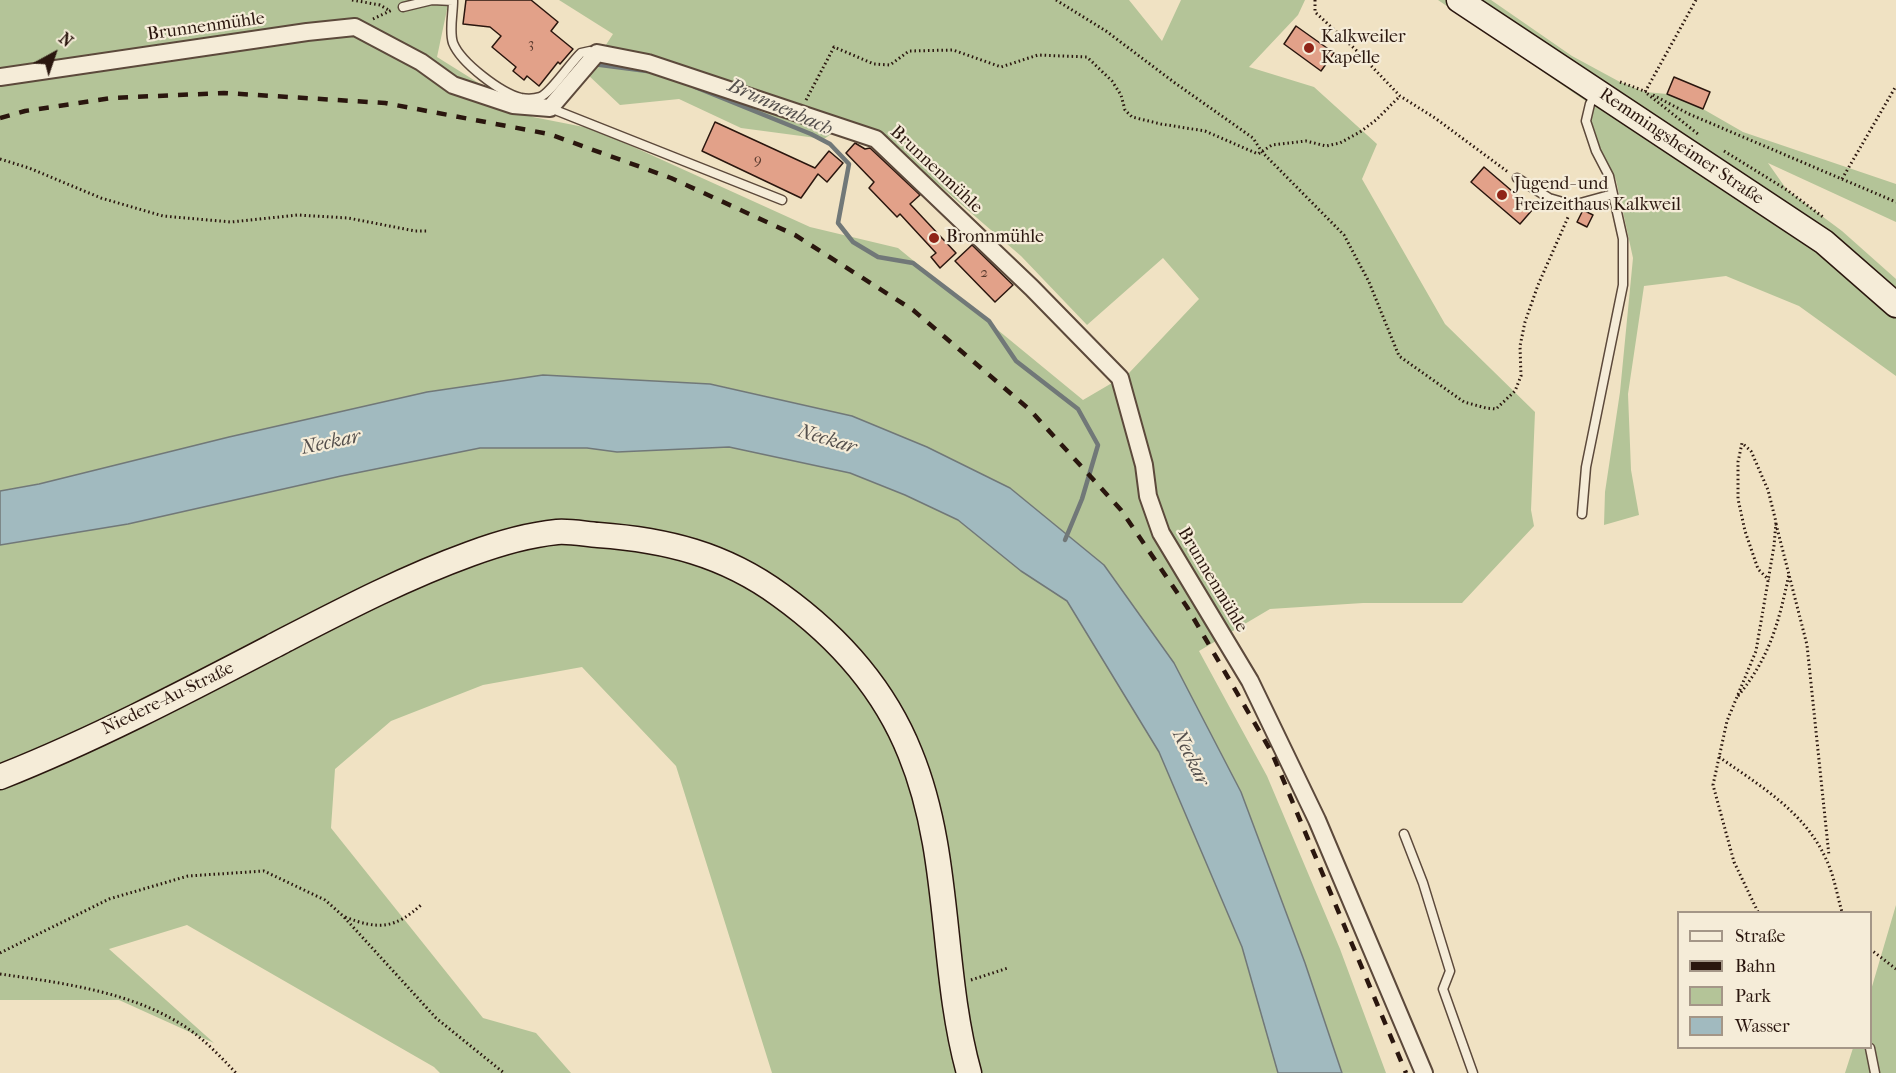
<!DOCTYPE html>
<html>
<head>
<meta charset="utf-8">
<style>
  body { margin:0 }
  #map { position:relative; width:1896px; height:1073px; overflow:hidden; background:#f0e2c3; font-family:"IM FELL French Canon",serif }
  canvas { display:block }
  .legend { position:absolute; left:1677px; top:911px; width:195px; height:138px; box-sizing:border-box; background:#f5ecd8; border:2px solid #a49687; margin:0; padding:8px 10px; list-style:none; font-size:18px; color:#2a160e }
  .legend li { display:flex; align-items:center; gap:12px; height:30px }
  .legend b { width:30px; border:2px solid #a49687 }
  .north { position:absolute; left:24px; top:24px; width:60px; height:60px; -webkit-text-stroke:4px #f5ecd8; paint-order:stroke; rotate:40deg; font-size:16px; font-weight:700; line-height:24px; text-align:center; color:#2a160e }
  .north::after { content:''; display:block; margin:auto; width:21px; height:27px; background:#2a160e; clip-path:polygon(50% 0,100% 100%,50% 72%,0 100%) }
</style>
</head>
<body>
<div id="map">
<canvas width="1896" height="1073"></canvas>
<ul class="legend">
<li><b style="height:8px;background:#f5ecd8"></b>Straße</li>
<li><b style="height:8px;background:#2a160e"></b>Bahn</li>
<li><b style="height:16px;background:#b4c498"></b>Park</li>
<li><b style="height:16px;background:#a1babf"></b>Wasser</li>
</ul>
<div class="north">N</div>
</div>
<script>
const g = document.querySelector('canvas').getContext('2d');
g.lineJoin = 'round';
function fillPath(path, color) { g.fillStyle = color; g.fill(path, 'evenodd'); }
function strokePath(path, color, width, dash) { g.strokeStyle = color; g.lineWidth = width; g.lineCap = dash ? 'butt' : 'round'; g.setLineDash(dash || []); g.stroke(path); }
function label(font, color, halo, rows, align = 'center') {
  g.font = font + ' "IM FELL French Canon",serif'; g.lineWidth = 4.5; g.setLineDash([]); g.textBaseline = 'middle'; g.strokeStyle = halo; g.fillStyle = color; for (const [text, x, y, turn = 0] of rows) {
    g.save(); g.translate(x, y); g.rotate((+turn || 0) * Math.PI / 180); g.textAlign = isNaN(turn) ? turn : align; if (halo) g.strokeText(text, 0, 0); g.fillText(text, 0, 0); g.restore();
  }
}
const green = new Path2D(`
  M0 0H449L437 57 533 117 594 129 810 227 898 248 1083 400 1129 373 1199 299 1163 258 1087 325 1021 256 896 148 834 132 824 139 741 128 679 99 620 105 587 74 613 34 559 0H1129L1162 41 1181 0H1305L1298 15 1249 67 1314 87 1377 144 1362 179 1445 324 1535 412 1531 510 1534 526 1462 603H1363L1270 609 1199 651 1267 776 1340 949 1386 1073H1342L1305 963 1241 792 1174 663 1104 565 1010 488 927 447 852 416 711 384 543 375 427 392 229 437 39 484 0 491Z
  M1438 0H1491L1572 56 1620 82 1645 92 1667 94 1703 109 1743 132 1896 184V222L1768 163 1787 190 1842 231 1896 279V376L1799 306 1726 276 1644 286 1628 394 1631 470 1639 515 1604 525 1605 492 1620 392 1633 258 1616 180 1586 121 1590 104Z
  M729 447 850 473 905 495 958 520 1021 571 1067 601 1159 752 1242 947 1278 1073H772L676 766 582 667 483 685 391 721 335 769 331 828 483 1018 536 1033 571 1073H440L434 1067 187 925 109 949 214 1043 119 1000H0V545L128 524 341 476 480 448H587L617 452Z
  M1896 905V1073H1845L1853 1048H1870L1871 990Z`);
const water = new Path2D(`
  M543 375 710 384 852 416 927 447 1010 488 1104 565 1174 663 1241 792 1305 963 1342 1073H1278L1242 947 1159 752 1067 601 1021 571 958 520 905 495 850 473 729 447 617 452 587 448H480L341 476 128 524 0 545V491L39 484 229 437 427 392Z`);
const stream = new Path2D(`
  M593 64 647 71
  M695 87 811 134 830 144 849 164 838 223 853 242 878 257 913 263 989 321 1016 361 1078 409 1098 445 1082 499 1065 540`);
const building = new Path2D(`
  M466 0H531L558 22 551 31 573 49 560 64 558 62 539 86 527 76 524 80 513 71 516 67 492 47 501 36 490 27 463 24Z
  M1296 26 1334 53 1321 71 1284 44Z
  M1674 77 1710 92 1703 109 1667 94Z
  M715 122 815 168 829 151 843 163 827 182 818 174 801 198 702 151Z
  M855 143 865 149 870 148 920 195 910 204 956 253 940 268 931 257 936 253 900 214 897 217 869 188 874 182 846 153Z
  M1484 167 1533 209 1520 224 1471 182Z
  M1583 210 1593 215 1587 227 1577 222Z
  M972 245 1013 285 995 302 955 261Z`);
const path = new Path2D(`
  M352 0 380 5 390 11
  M1056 0 1106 31 1175 83 1253 138 1262 152 1344 235 1369 282 1399 356 1464 402 1486 408 1496 409 1515 391 1521 376 1520 346 1525 322 1538 285 1569 215
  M1315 0V12L1357 51 1400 96 1435 118 1508 172
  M1696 0 1645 92 1698 134
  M373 19 392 10
  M1620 82 1647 92
  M1653 95 1689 114 1896 202
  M806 100 834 47 874 64 890 65 909 51 953 50 1001 67 1038 55 1087 57 1112 81 1121 95 1125 110 1132 117 1161 124 1205 131 1258 154 1272 145 1306 141 1326 146 1340 143 1360 132 1376 120 1400 96
  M1724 151 1787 190 1823 217
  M0 159 29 168 101 198 163 216 231 222 298 215 348 218 415 231H429
  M1842 179 1896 86
  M1776 524 1807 645 1829 856
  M1738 696C1770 657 1779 622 1789 574
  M1719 757C1759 785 1805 812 1826 859 1834 875 1837 895 1842 912
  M1758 912 1734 862 1713 785 1727 721 1756 651 1774 546 1776 522 1768 490 1751 451 1742 443 1738 462V499L1745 531 1758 569 1769 580
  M345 917C378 930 395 929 422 904
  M1870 949 1896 969
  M0 953 109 899 188 876 264 871 325 900 343 916 436 1018 504 1073
  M0 974C62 983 127 991 181 1024 202 1037 219 1055 236 1073
  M971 980 1008 968`);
const lane = new Path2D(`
  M403 7 432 0 453 1C453 14 449 31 453 43 461 63 501 93 521 98 527 99 534 99 540 97 550 94 571 62 581 53L590 51 597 53
  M550 108 782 200
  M1517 178 1549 198 1573 205 1613 194
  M1582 514 1586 467 1623 285V239L1609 176 1596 151 1586 121 1590 104 1596 92
  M1404 834 1423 883 1450 971 1443 989 1473 1073
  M1870 1048 1875 1073`);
const street = new Path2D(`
  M0 77 307 32 355 27 421 62 453 85 513 105 550 108 597 53 648 63 876 139 1032 288 1120 378 1144 465 1148 496 1161 533 1250 681 1317 820 1424 1073`);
const secondary = new Path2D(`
  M1459 0 1824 242 1896 305
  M0 777C96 739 189 690 281 642 343 610 404 578 470 554 497 544 527 535 557 532 570 531 585 534 598 535 666 540 724 554 780 595 837 636 884 688 910 753 952 855 940 969 969 1073`);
const rail = new Path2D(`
  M0 118 25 111 111 98 224 93 385 103 549 134 671 178 795 235 913 310 1030 410 1121 510 1187 607 1272 753 1406 1073`);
const markers = [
  [1309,48,6,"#8f2418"],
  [1502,195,6,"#8f2418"],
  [934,238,6,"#8f2418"]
];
const numberNames = [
  ["3",531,44],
  ["9",758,160],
  ["2",984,273]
];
const streetNames = [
  ["Brunnenmühle",206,27,-8],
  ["Remmingsheimer Straße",1681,147,34],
  ["Brunnenmühle",936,170,43],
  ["Brunnenmühle",1212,580,59],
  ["Niedere-Au-Straße",168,699,-26]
];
const poiNames = [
  ["Kalkweiler",1321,38],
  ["Kapelle",1321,59],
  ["Jugend- und",1514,185],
  ["Freizeithaus Kalkweil",1514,206],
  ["Bronnmühle",946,238]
];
const waterNames = [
  ["Brunnenbach",780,108,24],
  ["Neckar",827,440,17],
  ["Neckar",331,443,-12],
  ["Neckar",1190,758,64]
];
fillPath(green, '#b4c498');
fillPath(water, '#a1babf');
strokePath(water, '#717878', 1.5);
strokePath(stream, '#717878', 4.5);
fillPath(building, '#e2a189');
strokePath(building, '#2a160e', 1.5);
strokePath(lane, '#5c493b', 11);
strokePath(street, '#5c493b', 20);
strokePath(secondary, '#2a160e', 27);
strokePath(path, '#2a160e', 3, [1.5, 3]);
strokePath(lane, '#f5ecd8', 8);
strokePath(street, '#f5ecd8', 16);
strokePath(secondary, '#f5ecd8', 24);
strokePath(rail, '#2a160e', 4.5, [10, 10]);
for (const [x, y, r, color] of markers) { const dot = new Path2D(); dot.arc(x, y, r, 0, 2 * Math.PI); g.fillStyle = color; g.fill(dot); strokePath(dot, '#f5ecd8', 2); }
label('15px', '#58392d', null, numberNames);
label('18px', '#2a160e', '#f5ecd8', streetNames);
label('18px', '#2a160e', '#f5ecd8', poiNames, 'left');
label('italic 20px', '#544f4c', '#f5ecd8', waterNames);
</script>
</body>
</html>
